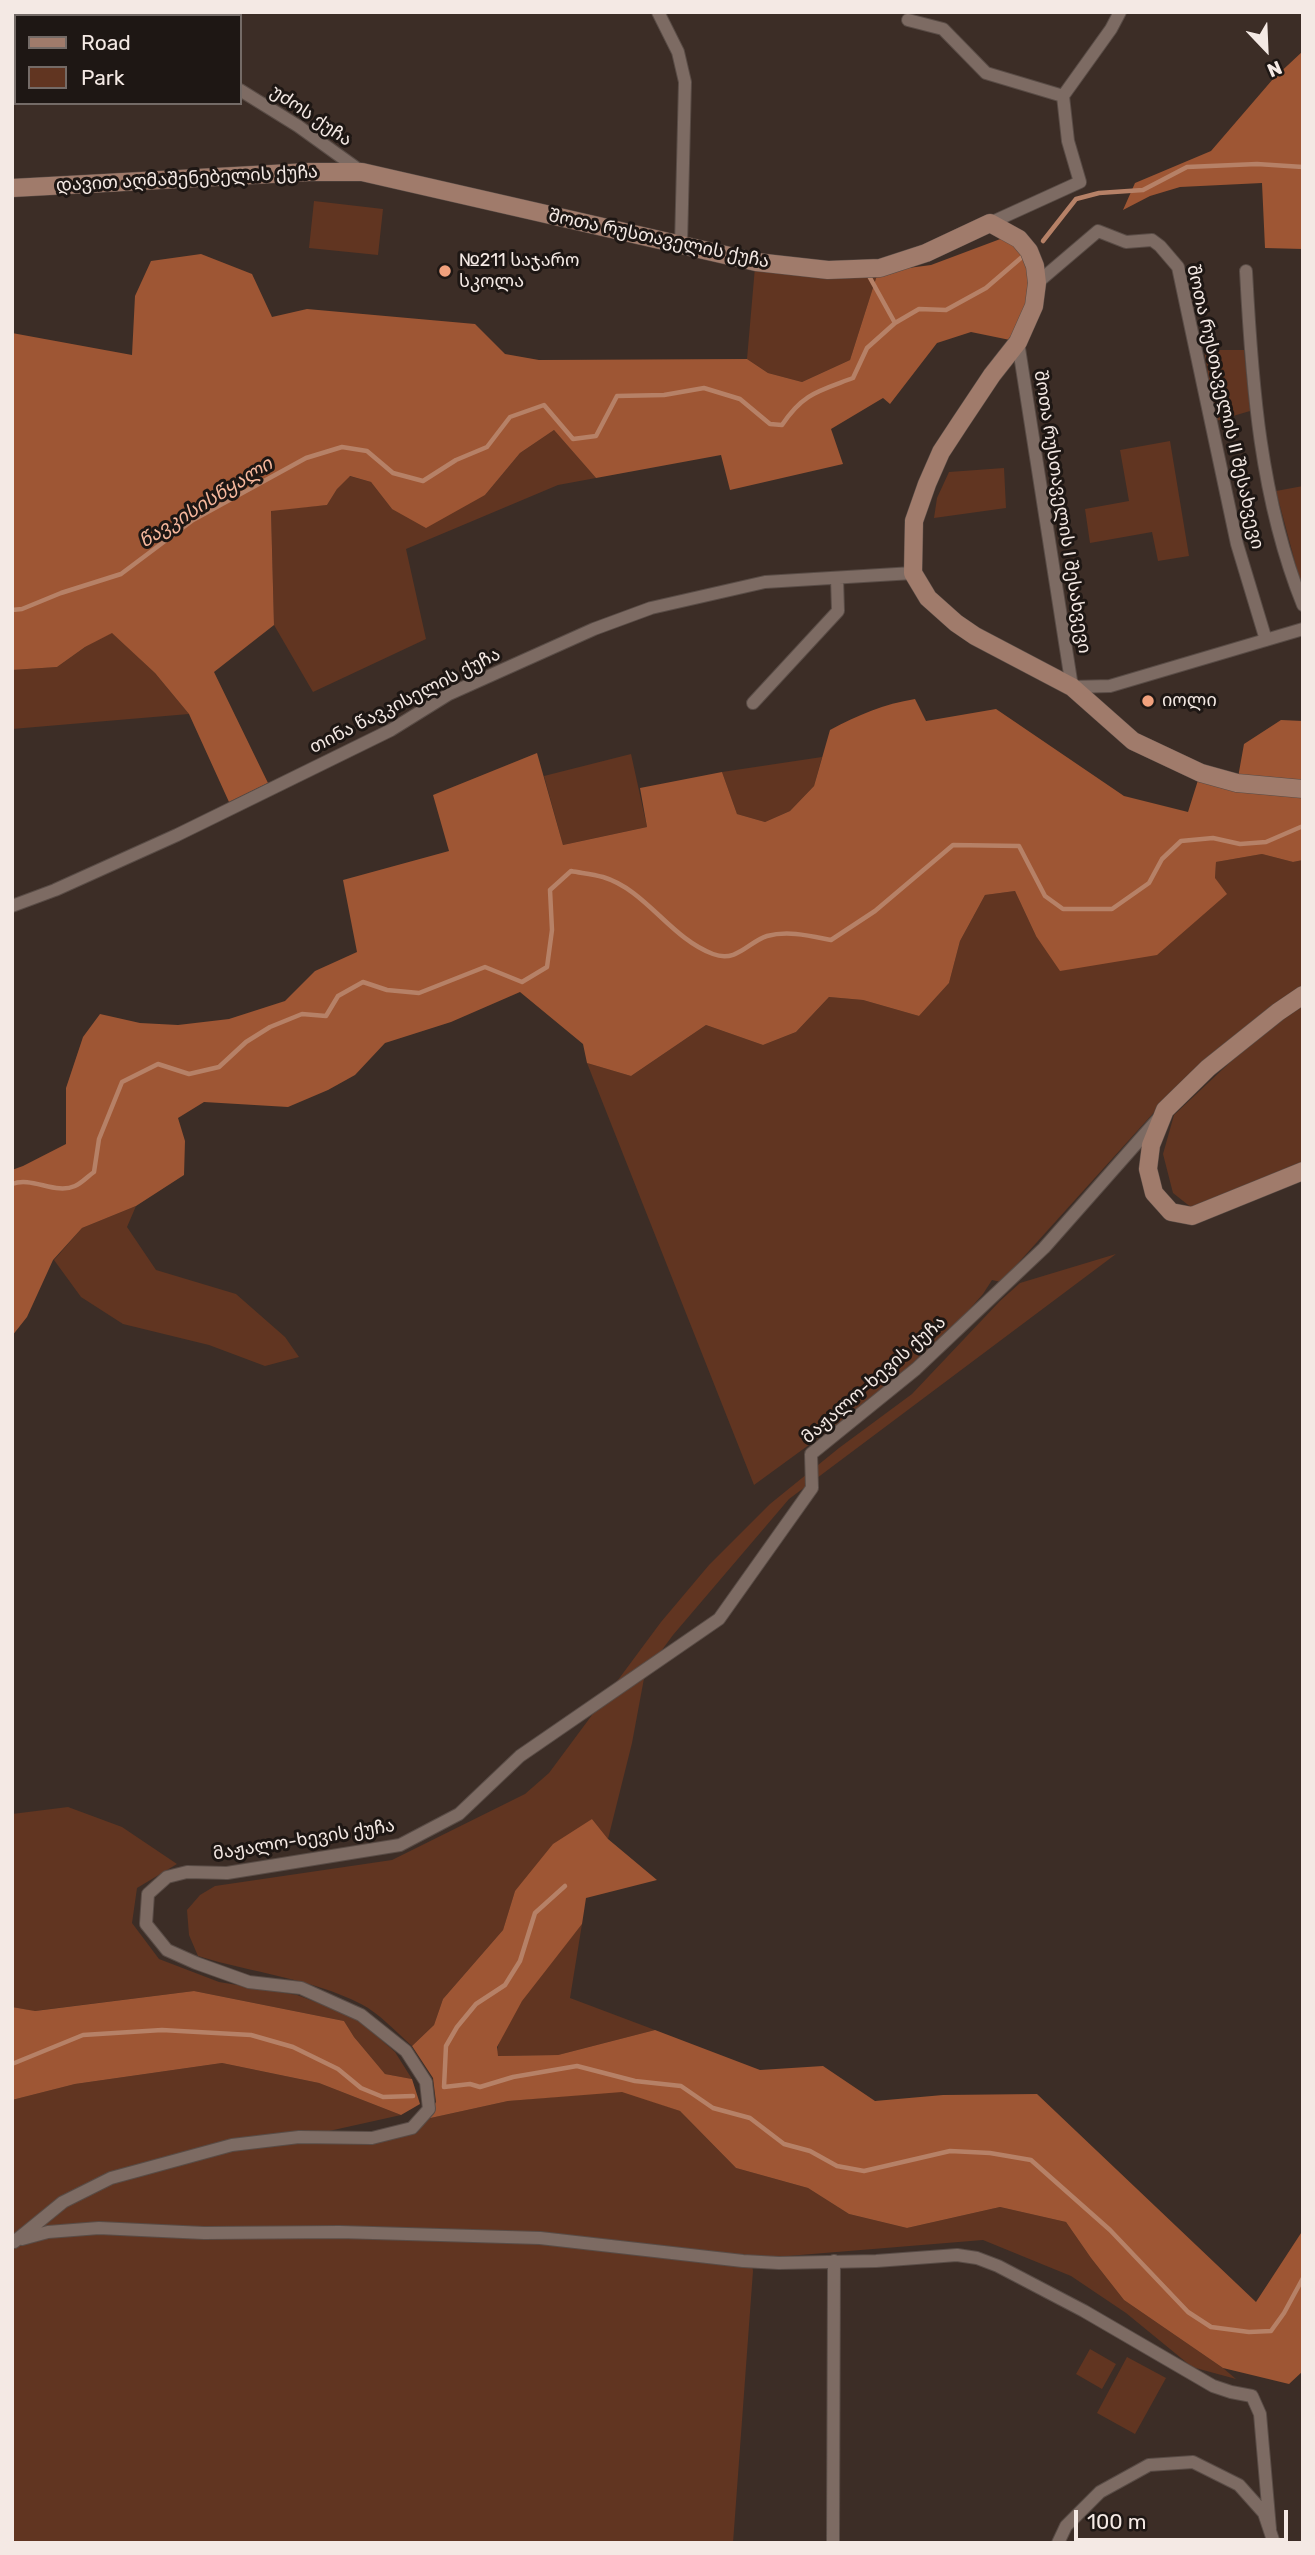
<!DOCTYPE html>
<html>
<head>
<meta charset="utf-8">
<style>
  body { margin:0 }
  #map { position:relative; width:1315px; height:2555px; overflow:hidden; background:#3c2d26; font-family:Rubik,sans-serif }
  canvas { display:block }
  .frame { position:absolute; inset:0; border:14px solid #f4e9e4; pointer-events:none }
  .legend { position:absolute; left:14px; top:14px; width:228px; height:91px; box-sizing:border-box; background:#1e1714; border:2px solid #746b67; margin:0; padding:9px 12px; list-style:none; font-size:21px; color:#f4e9e4 }
  .legend li { display:flex; align-items:center; gap:14px; height:35px }
  .legend b { width:35px; border:2px solid #746b67 }
  .north { position:absolute; left:1231px; top:14px; width:70px; height:70px; -webkit-text-stroke:5px #1e1714; paint-order:stroke; rotate:157deg; font-size:19px; font-weight:700; line-height:28px; text-align:center; color:#f4e9e4 }
  .north::after { content:''; display:block; margin:auto; width:24px; height:32px; background:#f4e9e4; clip-path:polygon(50% 0,100% 100%,50% 72%,0 100%) }
  .scale { position:absolute; left:1074px; top:2510px; width:214px; height:32px; box-sizing:border-box; border:4px solid #f4e9e4; border-top:0; padding-left:9px; font-size:21px; line-height:24px; white-space:nowrap; color:#f4e9e4; -webkit-text-stroke:5px #1e1714; paint-order:stroke }
</style>
</head>
<body>
<div id="map">
<canvas width="1315" height="2555"></canvas>
<div class="frame"></div>
<ul class="legend">
<li><b style="height:9px;background:#a07b6b"></b>Road</li>
<li><b style="height:19px;background:#613521"></b>Park</li>
</ul>
<div class="north">N</div>
<div class="scale">100 m</div>
</div>
<script>
const g = document.querySelector('canvas').getContext('2d');
g.lineJoin = 'round';
function fillPath(path, color) { g.fillStyle = color; g.fill(path, 'evenodd'); }
function strokePath(path, color, width, dash) { g.strokeStyle = color; g.lineWidth = width; g.lineCap = dash ? 'butt' : 'round'; g.setLineDash(dash || []); g.stroke(path); }
function label(font, color, halo, rows, align = 'center') {
  g.font = font + ' Rubik,"Noto Sans Georgian",sans-serif'; g.lineWidth = 6; g.setLineDash([]); g.textBaseline = 'middle'; g.strokeStyle = halo; g.fillStyle = color; for (const [text, x, y, turn = 0] of rows) {
    g.save(); g.translate(x, y); g.rotate((+turn || 0) * Math.PI / 180); g.textAlign = isNaN(turn) ? turn : align; if (halo) g.strokeText(text, 0, 0); g.fillText(text, 0, 0); g.restore();
  }
}
const green = new Path2D(`
  M314 201 383 209 378 255 309 248Z
  M755 267 878 272 850 360 802 382 768 373 747 359Z
  M1204 350H1244L1250 411 1216 421Z
  M554 430 596 478 558 485 406 549 426 639 313 692 274 625 271 510 327 505 337 489 349 476 371 482 392 509 485 495 520 453Z
  M1170 441 1189 556 1158 561 1152 532 1090 543 1085 509 1129 501 1120 450Z
  M1004 468 1006 508 934 518 937 498 949 472Z
  M1303 486V592L1276 491Z
  M112 632 155 673 189 714 12 729V670L57 667 85 647Z
  M631 754 647 827 563 845 544 776Z
  M822 757 814 786 790 811 765 822 737 814 722 772Z
  M1262 854 1293 862 1303 860V989L1157 1109 1001 1282 992 1280 983 1294 961 1319 876 1396 754 1485 587 1063 631 1076 706 1025 763 1045 796 1032 829 997 863 1000 919 1016 949 983 960 941 985 895 1015 891 1036 936 1215 878 1216 862Z
  M1303 1006V1164L1192 1208 1173 1193 1163 1154 1174 1115 1258 1036Z
  M136 1206 127 1227 156 1270 236 1294 285 1337 299 1357 265 1366 209 1345 123 1324 81 1297 54 1260 82 1228Z
  M1116 1254 789 1499 673 1635 645 1673 632 1743 608 1839 592 1819 515 1891 503 1930 443 1999 434 2025 412 2046C396 2032 379 2013 361 2004 310 1978 253 1973 198 1956L189 1935 187 1910 200 1895 215 1886 392 1860 525 1794 549 1773 661 1622 709 1565 770 1504 839 1448 912 1394 1000 1301 1020 1283Z
  M68 1807 122 1827 177 1864 137 1888 132 1923 159 1959 219 1982 297 1995 355 2017 395 2052 412 2079 385 2074 354 2037 344 2021 194 1991 34 2011 12 2007V1814Z
  M582 1924 570 1998 655 2030 558 2055 497 2056C497 2021 559 1953 582 1924Z
  M222 2063 319 2083 401 2115 302 2137 364 2141 417 2133 426 2119 508 2101 622 2091 680 2111 736 2168 808 2188 849 2214 907 2228 1000 2207 1066 2222 1091 2258 1124 2300 1223 2368 1236 2379 1192 2367 1126 2313 1071 2276 983 2240 751 2259 753 2271 733 2543H12V2100L75 2084Z
  M1090 2349 1116 2364 1102 2389 1076 2374Z
  M1127 2357 1166 2378 1135 2434 1097 2413Z`);
const forest = new Path2D(`
  M1303 51V249L1265 248 1262 183 1180 187 1150 196 1123 210 1135 183 1211 151 1273 79Z
  M1003 238 1020 244 1034 286 1010 340 971 332 937 343 890 404 883 398 831 429 843 464 730 490 721 455 596 478 554 430 520 453 485 495 426 528 392 509 371 482 350 476 337 489 327 505 271 511 274 625 214 672 268 783 229 802 189 714 155 673 112 633 85 647 57 667 12 670V333L132 355 135 296 151 261 201 254 252 274 272 317 307 309 475 324 505 354 539 360 747 359 768 373 802 382 850 360 878 272 931 265Z
  M915 699 926 721 996 709 1124 796 1188 812 1199 777 1303 793V860L1293 862 1262 854 1216 862 1215 878 1227 894 1157 955 1060 971 1036 936 1015 891 985 895 960 941 949 983 919 1016 863 1000 829 997 796 1032 763 1045 706 1025 631 1076 587 1063 583 1044 520 992 451 1022 385 1043 355 1075 328 1090 288 1107 204 1102 178 1118 185 1141 184 1175 136 1206 82 1228 53 1260 27 1317 12 1336V1170L23 1166 66 1144V1088L83 1037 100 1014 140 1023 178 1025 229 1019 285 1001 315 971 357 952 343 880 449 851 433 795 537 753 563 845 647 827 640 788 722 772 737 814 765 822 790 811 814 786 830 730C858 715 884 704 915 699Z
  M1281 720 1303 721V789L1237 783 1244 744Z
  M592 1819 608 1839 657 1880 586 1898 582 1924 522 2001 497 2047 498 2056 558 2055 655 2030 760 2070 823 2066 875 2101 943 2095 1037 2094 1256 2302 1303 2230V2371L1289 2384 1223 2368 1124 2300 1091 2258 1066 2222 1000 2207 907 2228 849 2214 808 2188 736 2168 680 2111 622 2092 508 2101 426 2119 436 2102 433 2078 412 2046 434 2025 443 1999 503 1930 515 1891 553 1844Z
  M194 1991 344 2021 354 2037 385 2074 412 2079 420 2104 401 2115 319 2083 222 2063 75 2084 12 2100V2007L35 2011Z`);
const stream = new Path2D(`
  M1043 241 1076 199 1099 193 1143 190 1187 167 1257 164 1303 167
  M869 276 895 323
  M12 610 22 609 61 593 121 574 193 520 306 458 342 447 367 451 393 473 423 481 456 460 487 447 510 417 544 405 573 439 596 436 617 396 664 395 704 388 740 399 770 424 782 425C803 393 819 391 853 378L867 348 895 323 919 309 946 310 986 288 1022 257
  M12 1184C32 1176 55 1195 75 1186 82 1183 88 1176 94 1172L99 1139 122 1082 158 1064 189 1074 219 1067 246 1042 270 1027 302 1014 326 1016 338 996 363 982 387 990 419 993 485 967 522 982 547 967 552 930 550 890 571 871C581 873 592 874 603 877 646 890 670 938 713 954 737 963 748 942 767 936 788 930 811 936 831 940L875 911 953 845 1019 846 1045 896 1063 909H1112L1149 883 1162 859 1181 841 1213 838 1240 844 1266 842 1303 826
  M565 1886 535 1913 520 1961 505 1985 476 2004 457 2027 446 2046 444 2087 470 2084 480 2087 513 2077 577 2066 635 2081 681 2086 713 2108 750 2118 784 2144 810 2151 837 2166 864 2171 950 2151 990 2153 1031 2160 1110 2230 1188 2312 1211 2327 1249 2332 1271 2331 1284 2313 1303 2278
  M12 2064 83 2035 162 2030 251 2035 293 2047 338 2069 361 2088 383 2097 413 2096`);
const street = new Path2D(`
  M76 12 84 16
  M658 12 678 52 685 82 681 245
  M908 20 943 29 986 73 1063 96
  M240 90 298 126 362 172
  M990 223 1080 182 1068 141 1063 96 1111 29 1120 12
  M1246 271C1252 385 1260 498 1303 605
  M1037 283 1098 231 1126 242 1152 240 1160 246 1178 267 1237 544 1266 640
  M1018 342 1072 687 1110 686 1303 629
  M753 703 838 611 837 578
  M12 906 55 890 177 835 391 730 449 694 594 629 651 608 765 582 913 573
  M22 2239 48 2232 99 2228 204 2233 340 2232 540 2238 743 2261 779 2263 876 2261 957 2255 977 2258 998 2266 1084 2311 1213 2386 1231 2392 1252 2396 1260 2414 1270 2529
  M14 2242 63 2202 111 2178 232 2145 299 2137 372 2138 412 2128 429 2109 426 2082 406 2051 361 2015 301 1988 249 1982 196 1963 167 1950 146 1924 148 1894 167 1877 187 1872 227 1873 400 1845 459 1814 520 1756 719 1619 812 1488 811 1454 916 1369 1044 1248 1158 1119
  M833 2543 834 2261
  M1058 2543 1066 2526 1100 2492 1149 2465 1193 2462 1239 2485 1264 2513 1274 2543`);
const secondary = new Path2D(`
  M12 188 309 172H362L756 262 828 270 880 268 926 253 990 223 1019 239 1029 251 1035 266 1037 283 1034 306 1018 342 992 375 960 423 941 452 927 484 914 521 913 573 928 598 956 623 975 636 1072 687 1133 741 1201 773 1237 783 1303 789
  M1303 995 1278 1012 1208 1068 1165 1110 1151 1145 1148 1169 1154 1193 1171 1212 1192 1216 1303 1171`);
const markers = [
  [445,271,7,"#f1a17d"],
  [1148,701,7,"#f1a17d"]
];
const streetNames = [
  ["უძოს ქუჩა",311,116,34],
  ["დავით აღმაშენებელის ქუჩა",187,179,-3],
  ["შოთა რუსთაველის ქუჩა",659,239,12],
  ["შოთა რუსთაველის II შესახვევი",1225,407,77],
  ["შოთა რუსთაველის I შესახვევი",1062,512,81],
  ["თინა წავკისელის ქუჩა",405,701,-27],
  ["მაჟალო-ხევის ქუჩა",874,1380,-41],
  ["მაჟალო-ხევის ქუჩა",304,1840,-9]
];
const poiNames = [
  ["№211 საჯარო",459,261],
  ["სკოლა",459,282],
  ["იოლი",1162,701]
];
const waterNames = [
  ["წავკისისწყალი",206,503,-32]
];
fillPath(green, '#613521');
fillPath(forest, '#9e5634');
strokePath(stream, '#b68167', 4.5);
strokePath(street, '#594c46', 14);
strokePath(secondary, '#594c46', 19);
strokePath(street, '#7d6b63', 12);
strokePath(secondary, '#a07b6b', 18);
for (const [x, y, r, color] of markers) { const dot = new Path2D(); dot.arc(x, y, r, 0, 2 * Math.PI); g.fillStyle = color; g.fill(dot); strokePath(dot, '#1e1714', 2.5); }
label('18px', '#f4e9e4', '#1e1714', streetNames);
label('18px', '#f4e9e4', '#1e1714', poiNames, 'left');
label('italic 19px', '#f8b99e', '#1e1714', waterNames);
</script>
</body>
</html>
